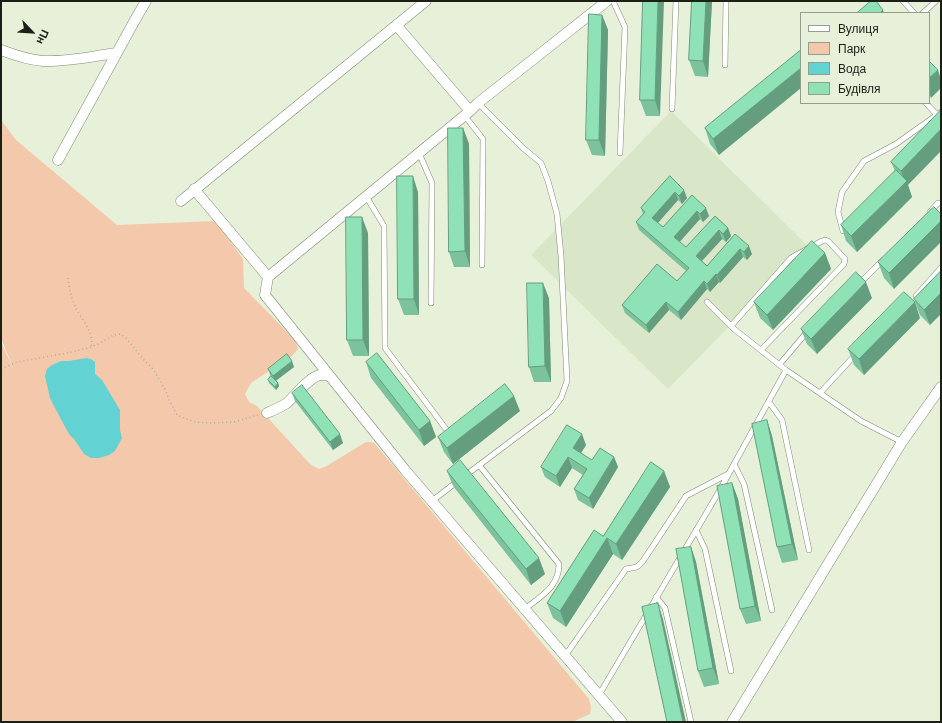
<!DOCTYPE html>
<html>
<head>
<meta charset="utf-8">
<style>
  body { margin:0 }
  #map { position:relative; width:942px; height:723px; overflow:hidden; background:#e7f1da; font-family:Barlow,sans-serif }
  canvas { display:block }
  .frame { position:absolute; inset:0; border:2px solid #1b1f16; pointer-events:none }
  .legend { position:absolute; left:800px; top:12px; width:130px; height:92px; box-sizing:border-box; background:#e7f1da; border:1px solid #959d8c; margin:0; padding:5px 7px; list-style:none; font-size:12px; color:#1b1f16 }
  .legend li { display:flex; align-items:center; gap:8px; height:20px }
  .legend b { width:20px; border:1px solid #959d8c }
  .north { position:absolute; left:12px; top:12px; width:40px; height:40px; -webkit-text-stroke:3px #e7f1da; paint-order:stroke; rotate:115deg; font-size:11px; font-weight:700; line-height:16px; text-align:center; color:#1b1f16 }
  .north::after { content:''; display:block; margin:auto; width:14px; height:18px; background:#1b1f16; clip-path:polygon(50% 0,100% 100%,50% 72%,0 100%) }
</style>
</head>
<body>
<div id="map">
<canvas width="942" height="723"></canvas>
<div class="frame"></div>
<ul class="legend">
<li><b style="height:5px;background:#fff"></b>Вулиця</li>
<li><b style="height:11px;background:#f4c8aa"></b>Парк</li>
<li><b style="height:11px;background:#62d2d2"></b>Вода</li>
<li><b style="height:11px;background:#8fe2b6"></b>Будівля</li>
</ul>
<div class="north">Пн</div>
</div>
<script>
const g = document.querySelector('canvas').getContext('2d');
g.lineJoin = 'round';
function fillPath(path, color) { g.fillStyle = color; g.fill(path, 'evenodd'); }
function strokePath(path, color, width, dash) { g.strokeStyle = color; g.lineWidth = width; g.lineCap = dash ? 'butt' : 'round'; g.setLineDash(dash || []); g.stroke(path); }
const built = new Path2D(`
  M671 111 808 246 668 389 531 255Z`);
const green = new Path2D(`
  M1 120 16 140 117 225 216 221 243 259 244 288 295 340 298 349 292 356 251 383 245 394 249 402 257 406 311 465 319 469 325 467 366 442H371L375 444 589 699 591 707 590 714 572 722H1V342L14 370 1 338Z`);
const water = new Path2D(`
  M86 358 91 359 95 362V374L102 380 120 410V430L122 438 115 451 109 455 99 458H91L84 454 74 439 69 434 54 406 50 398 45 376 47 369 52 365 61 361H69Z`);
const path = new Path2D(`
  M68 278C69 287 71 297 75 306 80 318 95 332 91 347
  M1 369 17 362 67 353 88 348 98 344 114 335 120 334 126 338 143 359 153 369 166 391 169 400 177 415 186 419 196 422 211 423 234 422 258 415`);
const service = new Path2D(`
  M613 1 625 27 620 153
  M903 1 914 13
  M923 13 936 1
  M725 65 726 1
  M926 103 937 115
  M672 109 676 1
  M464 115 483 139 482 265
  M419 153 432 183 431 303
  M366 196 384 226 385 348 446 429
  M930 212 938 203H941
  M843 231 838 212 842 192 864 161 896 144 941 112
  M856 279H864L882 261
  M916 296 941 268
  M707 302 734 329 786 370 861 421 902 442
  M731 326 791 258 822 241 825 240 828 241 845 259 844 264 761 350
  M779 365 807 332
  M820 393 856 354
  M769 402 782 420 809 550
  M734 464 744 484 772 610
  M479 465 559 564C559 587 541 596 525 609
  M466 475 551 411 561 398 567 381 561 256 557 214 548 181 541 163 523 148 478 103
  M432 501 458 481
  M696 530 705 549 731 671
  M656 597 665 608 691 722
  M565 656 626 569 637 567 643 561 686 496 728 474
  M599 695 717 495 786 370`);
const minor = new Path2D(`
  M607 1 478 103 470 111 268 277 265 295 405 470 622 722
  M397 26 470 111
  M1 50C14 55 29 60 43 61 67 62 93 56 117 53
  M58 160 135 20 146 1
  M194 189 268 277
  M181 201 426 1
  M267 413C274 410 281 407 287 403 295 396 309 377 320 375 323 375 327 375 329 375
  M732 722 902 442 941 387`);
const wall = new Path2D(`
  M643 1 660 116H646L640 100Z
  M692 1H712L708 77 695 76 689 60Z
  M602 15 608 30 605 156 592 155 586 140Z
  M801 50 719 155 710 144 705 128Z
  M941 110 908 185 912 197 857 252 846 241 841 225 895 171 891 162Z
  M463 128 469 144 470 267H454L449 252Z
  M670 176 687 198 682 204 678 200 658 223 663 227 692 195 709 216 703 222 700 219 679 242 686 247 715 216 728 228 731 236 726 242 722 239 702 261 707 266 735 234 752 254 747 260 743 257 720 283 719 282 710 292 707 289 681 320 669 310 649 333 625 313 622 305 677 281 686 271 639 230 636 222 643 214 641 208Z
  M418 192 419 315H404L398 299Z
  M934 207 894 289 884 278 878 262Z
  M368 233 369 356H353L347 340Z
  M825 253 831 269 773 330 760 318 754 302Z
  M941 271 930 325 920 315 914 299Z
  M549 298 551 382H534L529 367Z
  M872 298 817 354 807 344 801 329Z
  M920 318 864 375 854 365 848 349Z
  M366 362 430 421 436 437 424 446 371 378Z
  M294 367 276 381 278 383 279 386 276 390 269 383 268 380 271 376 270 375 268 369Z
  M292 393 343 443 333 450 295 401Z
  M520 411 453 464 444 452 438 437Z
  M767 420 772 436 798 560 782 563 777 547Z
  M586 445 581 453 592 460 614 457 618 467 593 509 578 500 574 489 583 475 572 468 560 487 545 477 541 467Z
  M447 471 545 574 531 585 453 486Z
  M664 471 670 487 622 560 613 554 566 627 553 618 547 603 603 536Z
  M732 483 738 499 761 621 746 624 740 609Z
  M691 547 696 562 719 684 704 687 698 671Z`);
const shadedWall = new Path2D(`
  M658 1H664L660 116 655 100Z
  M706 1H712L708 77 703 61Z
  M883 10 884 13H880Z
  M602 15 608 30 605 156 599 140Z
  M801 68V88L719 155 713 139Z
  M938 70 941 80V88L931 98 929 93V78Z
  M463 128 469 144 470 267 465 251Z
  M941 129V151L908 185 912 197 857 252 851 236 905 183 901 171Z
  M413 176 418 192 419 315 414 299Z
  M684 190 687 198 682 204 679 196Z
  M675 192 678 200 655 226 652 218Z
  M706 208 709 216 703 222 700 214Z
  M697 211 700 219 677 245 674 237Z
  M362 217 368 233 369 356 363 340Z
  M941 221V242L894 289 889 273Z
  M728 228 731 236 726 242 723 234Z
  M719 230 722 239 699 264 696 256Z
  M749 246 752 254 747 260 744 252Z
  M740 249 743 257 720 283 717 275Z
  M825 253 831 269 773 330 767 315Z
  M716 274 719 282 710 292 707 284Z
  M704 281 707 289 681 320 678 312Z
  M866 282 872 298 817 354 811 339Z
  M543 283 549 298 551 382 545 366Z
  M941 293V314L930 325 924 310Z
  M666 302 669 310 649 333 646 325Z
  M915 302 920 318 864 375 859 359Z
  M292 361 294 367 275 381 273 376Z
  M278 383 279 386 276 390 275 387Z
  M514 396 520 411 453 464 447 448Z
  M767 420 772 436 798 560 792 544Z
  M430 421 436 437 424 446 419 430Z
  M340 434 343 443 333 450 330 442Z
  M582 434 586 445 577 459 573 448Z
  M568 457 572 468 560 487 556 476Z
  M614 457 618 467 593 509 589 498Z
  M664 471 670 487 622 560 616 544Z
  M732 483 738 499 761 621 755 606Z
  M607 538 613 554 566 627 560 611Z
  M691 547 696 562 719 684 713 668Z
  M539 558 545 574 531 585 526 569Z
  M658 603 663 619 686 722H683Z`);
const building = new Path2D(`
  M643 1H658L655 100H640Z
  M692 1H706L703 61 689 60Z
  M871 1H876L883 10 880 13H857Z
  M589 14 602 15 599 140H586Z
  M801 50V68L713 139 705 128Z
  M929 61 938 70 929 78Z
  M941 110V129L901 171 891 162Z
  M448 128H463L465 251 449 252Z
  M896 170 907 181 851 236 841 225Z
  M397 176H413L414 299H398Z
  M670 176 684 190 679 196 675 192 652 218 663 227 692 195 706 208 700 214 697 211 674 237 686 247 715 216 728 228 723 234 719 230 696 256 707 266 735 234 749 246 744 252 740 249 717 275 716 274 707 284 704 281 678 312 666 302 646 325 622 305 657 264 677 281 689 268 636 222 645 212 641 208Z
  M934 207 941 214V221L889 273 878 262Z
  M346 217H362L363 340H347Z
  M812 241 825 253 767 315 754 302Z
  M941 271V293L924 310 914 299Z
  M856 272 866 282 811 339 801 329Z
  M527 283H543L545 366 529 367Z
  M904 292 915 302 859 359 848 349Z
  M377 353 430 421 419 430 366 362Z
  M287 354 292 361 273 376 268 369Z
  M271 376 278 383 275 387 268 380Z
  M505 384 514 396 447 448 438 437Z
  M302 385 340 434 330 442 292 393Z
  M767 420 792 544 777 547 752 424Z
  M567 425 582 434 573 448 592 460 600 448 614 457 589 498 574 489 587 469 568 457 556 476 541 467Z
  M460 460 539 558 526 569 447 471Z
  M651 462 664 471 616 544 607 538 560 611 547 603 594 530 603 536Z
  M732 483 755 606 740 609 717 486Z
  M691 547 713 668 698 671 676 549Z
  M658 603 683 722H667L642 607Z`);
fillPath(built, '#dae6c8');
fillPath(green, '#f4c8aa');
fillPath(water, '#62d2d2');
strokePath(service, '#818a74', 6);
strokePath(minor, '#818a74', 11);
strokePath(path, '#a8b09d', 1.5, [1, 3]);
strokePath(service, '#fff', 5);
strokePath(minor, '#fff', 10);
fillPath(wall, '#7bc29d');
fillPath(shadedWall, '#649e7f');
fillPath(building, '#8fe2b6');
strokePath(building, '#649e7f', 1);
</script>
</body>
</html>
